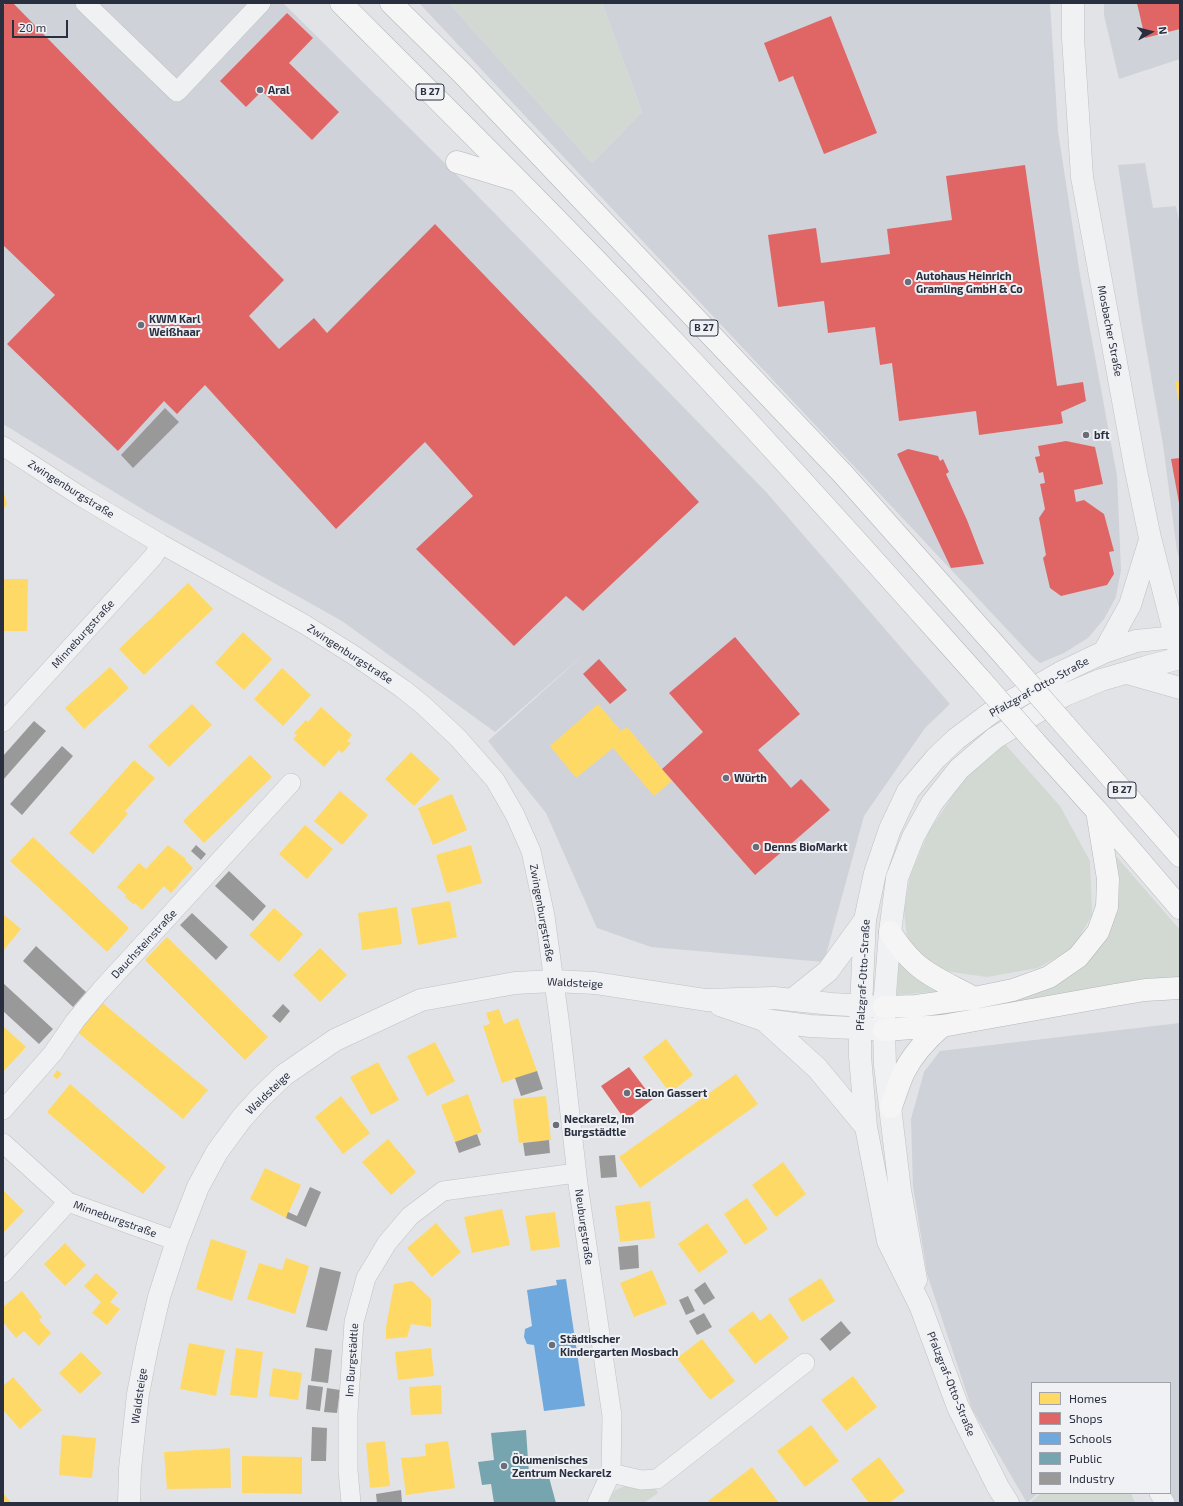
<!DOCTYPE html>
<html>
<head>
<meta charset="utf-8">
<style>
  body { margin:0 }
  #map { position:relative; width:1183px; height:1506px; overflow:hidden; background:#e2e3e6; font-family:"Exo 2",sans-serif }
  canvas { display:block }
  .frame { position:absolute; inset:0; border:4px solid #292f3e; pointer-events:none }
  .legend { position:absolute; left:1031px; top:1382px; width:140px; height:112px; box-sizing:border-box; background:#eff1f5; border:1px solid #a0a3ac; margin:0; padding:5px 7px; list-style:none; font-size:12px; color:#292f3e }
  .legend li { display:flex; align-items:center; gap:8px; height:20px }
  .legend b { width:20px; border:1px solid #a0a3ac }
  .north { position:absolute; left:1131px; top:12px; width:40px; height:40px; -webkit-text-stroke:3px #eff1f5; paint-order:stroke; rotate:83deg; font-size:11px; font-weight:700; line-height:16px; text-align:center; color:#292f3e }
  .north::after { content:''; display:block; margin:auto; width:14px; height:18px; background:#292f3e; clip-path:polygon(50% 0,100% 100%,50% 72%,0 100%) }
  .scale { position:absolute; left:12px; top:20px; width:56px; height:18px; box-sizing:border-box; border:2px solid #292f3e; border-top:0; padding-left:5px; font-size:12px; line-height:14px; white-space:nowrap; color:#292f3e; -webkit-text-stroke:3px #eff1f5; paint-order:stroke }
</style>
</head>
<body>
<div id="map">
<canvas width="1183" height="1506"></canvas>
<div class="frame"></div>
<ul class="legend">
<li><b style="height:11px;background:#ffd966"></b>Homes</li>
<li><b style="height:11px;background:#e06666"></b>Shops</li>
<li><b style="height:11px;background:#6fa8dc"></b>Schools</li>
<li><b style="height:11px;background:#76a5af"></b>Public</li>
<li><b style="height:11px;background:#999"></b>Industry</li>
</ul>
<div class="north">N</div>
<div class="scale">20 m</div>
</div>
<script>
const g = document.querySelector('canvas').getContext('2d');
g.lineJoin = 'round';
function fillPath(path, color) { g.fillStyle = color; g.fill(path, 'evenodd'); }
function strokePath(path, color, width, dash) { g.strokeStyle = color; g.lineWidth = width; g.lineCap = dash ? 'butt' : 'round'; g.setLineDash(dash || []); g.stroke(path); }
function label(font, color, halo, rows, align = 'center') {
  g.font = font + ' "Exo 2",sans-serif'; g.lineWidth = 4; g.setLineDash([]); g.textBaseline = 'middle'; g.strokeStyle = halo; g.fillStyle = color; for (const [text, x, y, turn = 0] of rows) {
    g.save(); g.translate(x, y); g.rotate((+turn || 0) * Math.PI / 180); g.textAlign = isNaN(turn) ? turn : align; if (halo) g.strokeText(text, 0, 0); g.fillText(text, 0, 0); g.restore();
  }
}
const built = new Path2D(`
  M3 3H283L470 188 767 493 950 704 925 728 864 816 824 962 651 947 597 928 546 813 488 741 590 649 495 732 342 621 147 512 3 424Z
  M419 3H449L592 163 642 112 602 3H1050L1058 131 1080 275 1117 476 1121 570 1116 597 1104 619 1088 638 1064 653 1040 663 1033 657Z
  M1104 3H1180V59L1119 79 1104 15Z
  M1145 163 1153 208 1176 206 1180 225V561L1177 551 1163 445 1142 324 1118 165Z
  M1180 1023V1503H1164L1170 1493V1383H1032V1493H1038L1027 1503 972 1409 927 1274 913 1186 911 1119 924 1072 940 1051Z`);
const green = new Path2D(`
  M449 3H602L642 112 592 163Z
  M1004 743 1060 806 1090 861 1092 915 1073 948 1038 968 987 977 937 970 918 954 907 939 904 911 910 876 929 831 971 768Z
  M1116 856 1180 930V982L974 1013 902 1019 932 1016 990 1005 1042 991 1068 978 1085 963 1117 906 1120 883Z
  M898 961 943 991 897 995Z
  M626 1485 655 1487 658 1493 644 1503H608L614 1491Z
  M1041 1493H1131L1135 1503H1030Z`);
const homes = new Path2D(`
  M1175 382H1180V402H1179Z
  M3 492 4 493 7 504 3 510Z
  M3 579H28L27 631H3Z
  M188 583 213 609 144 675 119 649Z
  M243 632 272 659 244 690 215 663Z
  M110 667 129 688 84 729 65 708Z
  M282 668 311 695 283 726 254 699Z
  M192 704 212 725 169 767 148 746Z
  M598 704 621 731 627 727 672 781 654 796 613 748 576 778 550 746Z
  M321 707 352 735 347 741 351 743 345 750 342 753 339 750 324 767 293 739 297 735 294 733 306 720 308 722Z
  M411 752 440 779 414 806 385 779Z
  M250 755 272 777 204 843 183 821Z
  M134 760 155 778 125 811 128 814 93 854 69 833Z
  M340 791 368 815 342 845 314 821Z
  M452 794 467 830 433 845 418 808Z
  M305 825 333 849 307 879 279 854Z
  M33 837 129 928 107 952 10 861Z
  M168 845 186 859 185 860 193 868 171 893 164 886 142 910 135 903 134 905 125 897 126 895 117 887 139 863 146 869Z
  M471 845 482 883 447 893 436 855Z
  M450 901 457 937 418 945 411 908Z
  M397 907 402 944 362 950 358 913Z
  M274 908 303 934 279 962 249 935Z
  M3 914 21 929 3 951Z
  M167 937 268 1037 245 1060 145 960Z
  M320 948 347 975 320 1002 293 975Z
  M100 1001 208 1090 183 1119 76 1031Z
  M499 1009 504 1024 518 1018 537 1071 502 1083 483 1026 490 1024 486 1013Z
  M3 1026 26 1047 3 1072Z
  M666 1039 693 1075 670 1093 643 1057Z
  M435 1042 455 1081 427 1096 407 1056Z
  M378 1062 399 1100 371 1115 350 1077Z
  M57 1070 62 1074 57 1079 53 1076Z
  M736 1074 758 1104 640 1188 619 1157Z
  M70 1084 166 1167 143 1194 47 1112Z
  M468 1094 482 1132 455 1142 441 1105Z
  M341 1096 370 1133 343 1154 315 1117Z
  M546 1096 551 1140 519 1143 513 1099Z
  M388 1139 416 1172 391 1195 362 1162Z
  M783 1162 806 1194 776 1217 752 1185Z
  M265 1168 301 1185 286 1218 250 1199Z
  M3 1190 24 1211 3 1233Z
  M747 1198 768 1229 745 1245 724 1214Z
  M650 1201 655 1238 620 1242 615 1206Z
  M502 1209 510 1245 472 1253 464 1217Z
  M555 1212 560 1247 531 1251 525 1216Z
  M436 1223 461 1252 432 1277 407 1248Z
  M707 1223 728 1252 699 1273 678 1244Z
  M211 1239 247 1251 232 1301 196 1289Z
  M65 1243 86 1265 65 1286 44 1264Z
  M286 1258 309 1266 295 1314 247 1299 259 1263 282 1270Z
  M652 1270 667 1304 634 1317 620 1283Z
  M96 1273 118 1293 110 1302 120 1309 107 1325 92 1313 101 1302 84 1286Z
  M821 1278 835 1301 802 1322 788 1299Z
  M412 1281 431 1299V1327L411 1324 407 1337 386 1339V1327L394 1284Z
  M22 1291 42 1317 39 1320 51 1333 39 1346 24 1331 16 1338 3 1322V1307Z
  M753 1311 760 1321 770 1313 789 1338 755 1364 728 1330Z
  M702 1339 735 1381 710 1400 677 1358Z
  M189 1343 225 1350 216 1396 180 1389Z
  M236 1348 263 1352 257 1398 230 1395Z
  M431 1348 434 1376 398 1380 395 1352Z
  M81 1352 102 1373 80 1394 59 1373Z
  M273 1368 302 1373 298 1400 269 1396Z
  M853 1376 877 1407 846 1431 821 1400Z
  M13 1377 42 1410 20 1429 3 1410V1386Z
  M441 1385 442 1414 411 1415 409 1387Z
  M811 1425 839 1461 805 1487 777 1451Z
  M62 1435 96 1438 92 1478 59 1475Z
  M385 1441 390 1486 370 1488 366 1443Z
  M448 1441 455 1488 406 1495 401 1458 426 1456 425 1444Z
  M230 1448 231 1488 167 1489 164 1452Z
  M242 1456 302 1457V1494L242 1493Z
  M879 1457 905 1491 889 1503H869L851 1479Z
  M752 1467 779 1503H709L708 1501Z
  M3 1493 12 1503H3Z`);
const shops = new Path2D(`
  M6 3H13L284 280 249 316 279 349 314 318 327 333 435 224 594 389 699 502 583 611 566 596 514 646 416 549 473 496 425 442 336 529 205 385 177 414 164 401 118 451 7 344 55 295 3 245V6Z
  M1137 3H1180V29L1145 38Z
  M287 13 313 38 289 63 339 112 312 140 262 91 246 107 220 81Z
  M831 16 877 133 824 154 793 76 779 82 764 43Z
  M1025 165 1057 386 1083 382 1086 401 1061 412 1063 423 1060 424 979 435 976 411 899 421 892 363 880 365 875 327 828 333 824 301 778 307 768 235 816 228 821 263 890 254 887 229 952 220 946 176Z
  M1066 441 1095 447 1103 484 1074 490 1076 502 1084 500 1104 514 1114 551 1109 552 1114 574 1107 585 1061 596 1050 588 1043 558 1046 555 1039 518 1045 509 1040 484 1045 483 1043 472 1039 473 1035 457 1040 456 1038 446Z
  M908 449 938 456 940 461 943 459 949 472 946 474 967 520 984 564 951 568 897 454Z
  M1180 458V503H1179L1171 459Z
  M735 637 800 714 758 750 791 788 801 779 830 810 755 875 662 769 703 732 669 693Z
  M599 659 627 690 610 704 583 674Z
  M629 1067 653 1099 625 1120 601 1086Z`);
const schools = new Path2D(`
  M566 1279 585 1406 544 1411 534 1345 527 1344 524 1337 525 1329 532 1326 527 1290 557 1285 556 1280Z`);
const public = new Path2D(`
  M526 1430 529 1475 547 1470 556 1503H494L491 1484 482 1485 478 1462 494 1460 491 1433Z`);
const industry = new Path2D(`
  M165 408 179 422 133 468 121 455Z
  M34 721 46 731 3 780V756Z
  M62 746 73 756 22 815 10 804Z
  M196 845 206 854 201 860 191 851Z
  M229 871 266 906 253 921 215 886Z
  M192 913 228 947 216 960 180 925Z
  M36 946 86 992 73 1007 23 961Z
  M3 983 53 1029 39 1044 3 1011Z
  M283 1004 290 1011 280 1023 272 1016Z
  M537 1071 543 1089 521 1096 515 1078Z
  M477 1134 481 1145 459 1153 455 1142Z
  M549 1140 550 1153 525 1156 523 1143Z
  M615 1155 617 1177 601 1178 599 1156Z
  M310 1187 321 1192 306 1227 286 1218 288 1212 297 1216Z
  M638 1245 639 1268 620 1270 618 1247Z
  M320 1267 341 1272 327 1331 306 1327Z
  M705 1282 715 1298 704 1305 694 1290Z
  M688 1296 695 1311 686 1315 679 1300Z
  M704 1313 712 1327 697 1335 689 1321Z
  M841 1321 851 1333 830 1351 820 1339Z
  M315 1348 332 1350 328 1383 311 1381Z
  M308 1385 323 1387 320 1411 306 1409Z
  M327 1388 340 1390 337 1413 324 1412Z
  M312 1427 327 1428 326 1461H311Z
  M401 1490 402 1503H377L376 1494Z`);
const minor = new Path2D(`
  M85 3 177 92 261 3
  M3 446 80 496 161 544 304 624 355 656 403 689 423 705 458 738 495 780 515 815 531 851 545 916 560 1026 578 1184 612 1416 611 1473 597 1503
  M3 722 153 557 161 544
  M3 1110 53 1053 75 1021 101 990 291 783
  M3 1143 68 1202 177 1241
  M3 1273 68 1202
  M611 1473 641 1480 657 1479 805 1363
  M1159 1493 1165 1503
  M351 1503 348 1470V1413L354 1322 366 1278 387 1243 410 1216 443 1191 576 1173`);
const tertiary = new Path2D(`
  M1073 3V38L1082 177 1135 466 1150 538 1179 651
  M1104 652 1130 605 1150 540
  M1127 673 1180 688
  M792 1000 828 971 865 920
  M720 1005 764 1020 810 1026 874 1029
  M764 1020 817 1068 866 1127
  M916 1280 900 1190 885 1065 884 1030V1007L890 932 897 878 913 837 932 803 959 769 995 738 1065 695 1101 680 1146 667 1180 658
  M129 1503 130 1469 138 1394 147 1348 159 1297 177 1241 198 1187 217 1152 242 1118 261 1097 284 1075 335 1040 421 1000 515 983 554 981 595 983 706 1000 774 998 832 1004 884 1007
  M1008 1503 998 1487 958 1407 920 1305 888 1241 866 1127 860 1056V1029L865 920 875 873 890 829 908 791 936 758 956 739 992 712 1060 673 1104 652 1136 641 1176 637`);
const trunk = new Path2D(`
  M341 3C452 114 564 225 672 340 777 451 878 565 980 679
  M391 3 463 74 843 474 1009 661
  M457 162 516 180
  M1064 724 1180 856
  M1034 741 1097 811 1180 908
  M890 932C897 943 905 954 915 963 931 978 955 987 974 998
  M884 1007 916 1006 974 998 1013 990 1049 977 1078 957 1098 932 1107 907 1108 879 1097 811
  M884 1030 942 1026 1115 995 1145 990 1180 988
  M891 1107C895 1096 899 1083 904 1072 913 1054 927 1039 942 1026`);
const trunkBridge = new Path2D(`
  M1009 661 1064 724
  M980 679 1034 741`);
const markers = [
  [260,90,4,"#6a6e79"],
  [908,282,4,"#6a6e79"],
  [141,325,4,"#6a6e79"],
  [1086,435,4,"#6a6e79"],
  [726,778,4,"#6a6e79"],
  [756,847,4,"#6a6e79"],
  [627,1093,4,"#6a6e79"],
  [556,1125,4,"#6a6e79"],
  [552,1345,4,"#6a6e79"],
  [504,1466,4,"#6a6e79"]
];
const shields = [
  [430,92,28],
  [704,328,28],
  [1122,790,28]
];
const shieldNames = [
  ["B 27",430,92],
  ["B 27",704,328],
  ["B 27",1122,790]
];
const poiNames = [
  ["Aral",268,90],
  ["Autohaus Heinrich",916,276],
  ["Gramling GmbH & Co",916,289],
  ["KWM Karl",149,319],
  ["Weißhaar",149,332],
  ["bft",1094,435],
  ["Würth",734,778],
  ["Denns BioMarkt",764,847],
  ["Salon Gassert",635,1093],
  ["Neckarelz, Im",564,1119],
  ["Burgstädtle",564,1132],
  ["Städtischer",560,1339],
  ["Kindergarten Mosbach",560,1352],
  ["Ökumenisches",512,1460],
  ["Zentrum Neckarelz",512,1473]
];
const streetNames = [
  ["Mosbacher Straße",1110,331,79],
  ["Zwingenburgstraße",71,489,32],
  ["Minneburgstraße",83,634,-48],
  ["Zwingenburgstraße",350,654,33],
  ["Pfalzgraf-Otto-Straße",1039,687,-29],
  ["Zwingenburgstraße",542,913,80],
  ["Dauchsteinstraße",144,944,-47],
  ["Pfalzgraf-Otto-Straße",863,975,-87],
  ["Waldsteige",575,983,3],
  ["Waldsteige",268,1093,-44],
  ["Minneburgstraße",115,1219,20],
  ["Neuburgstraße",584,1227,82],
  ["Im Burgstädtle",352,1360,-86],
  ["Pfalzgraf-Otto-Straße",951,1384,68],
  ["Waldsteige",139,1396,-82]
];
fillPath(built, '#d0d2d9');
fillPath(green, '#d2d9d2');
fillPath(homes, '#ffd966');
fillPath(shops, '#e06666');
fillPath(schools, '#6fa8dc');
fillPath(public, '#76a5af');
fillPath(industry, '#999');
strokePath(minor, '#c0c1c4', 20);
strokePath(tertiary, '#c0c1c4', 23);
strokePath(trunk, '#b4b6ba', 23);
strokePath(minor, '#f0f1f3', 19);
strokePath(tertiary, '#f0f1f3', 22);
strokePath(trunk, '#f5f5f6', 22);
strokePath(trunkBridge, '#b4b6ba', 23, []);
strokePath(trunkBridge, '#f5f5f6', 22);
for (const [x, y, r, color] of markers) { const dot = new Path2D(); dot.arc(x, y, r, 0, 2 * Math.PI); g.fillStyle = color; g.fill(dot); strokePath(dot, '#eff1f5', 1.5); }
for (const [x, y, w] of shields) { const box = new Path2D(); box.roundRect(x - w / 2, y - 8, w, 16, 3); g.fillStyle = '#eff1f5'; g.fill(box); strokePath(box, '#292f3e', 1); }
label('bold 10px', '#292f3e', null, shieldNames);
label('bold 11px', '#292f3e', '#eff1f5', poiNames, 'left');
label('11px', '#292f3e', '#eff1f5', streetNames);
</script>
</body>
</html>
